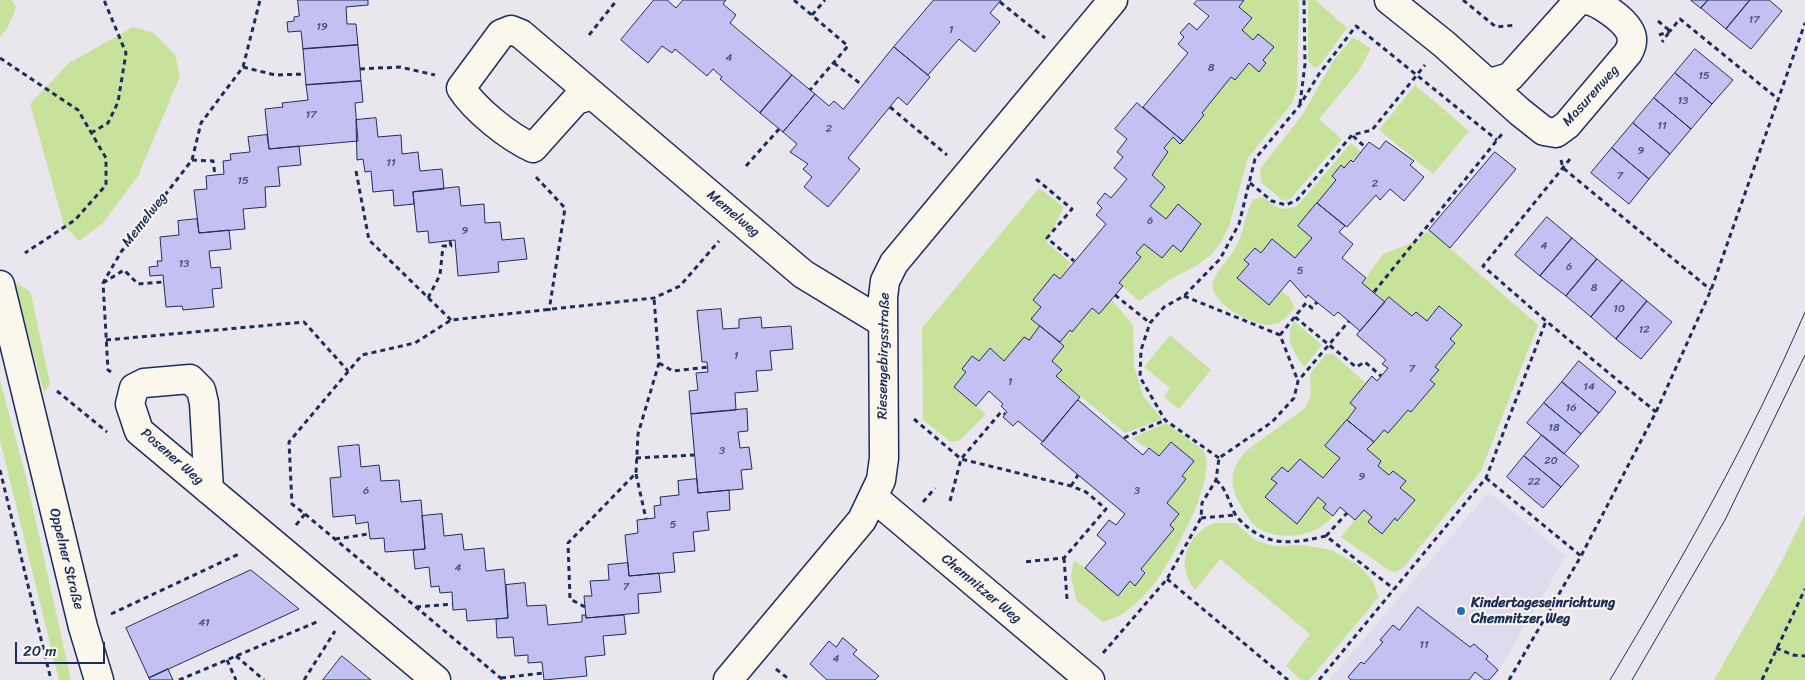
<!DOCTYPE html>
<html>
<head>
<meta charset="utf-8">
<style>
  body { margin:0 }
  #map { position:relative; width:1805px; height:680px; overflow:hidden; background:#eae6ee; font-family:Sriracha,sans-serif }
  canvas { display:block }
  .scale { position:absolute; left:15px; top:642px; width:90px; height:22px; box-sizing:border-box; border:2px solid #1b2f5e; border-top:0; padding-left:6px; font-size:15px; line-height:18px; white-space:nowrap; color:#1b2f5e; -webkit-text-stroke:4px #fbf7ec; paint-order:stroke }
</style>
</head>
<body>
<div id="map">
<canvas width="1805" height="680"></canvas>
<div class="scale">20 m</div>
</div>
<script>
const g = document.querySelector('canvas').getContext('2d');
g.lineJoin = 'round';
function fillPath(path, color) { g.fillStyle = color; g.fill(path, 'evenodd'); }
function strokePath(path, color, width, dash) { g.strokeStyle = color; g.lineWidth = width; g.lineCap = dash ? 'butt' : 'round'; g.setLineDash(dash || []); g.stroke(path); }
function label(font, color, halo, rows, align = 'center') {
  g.font = font + ' Sriracha,sans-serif'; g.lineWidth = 4; g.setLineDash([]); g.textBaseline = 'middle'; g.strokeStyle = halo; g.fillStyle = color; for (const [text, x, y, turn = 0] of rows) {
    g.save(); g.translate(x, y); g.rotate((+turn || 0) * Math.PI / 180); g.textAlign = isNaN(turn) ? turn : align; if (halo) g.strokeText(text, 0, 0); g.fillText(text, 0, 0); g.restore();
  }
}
const built = new Path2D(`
  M1489 492 1566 556 1493 680H1329Z`);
const green = new Path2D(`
  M0 0H12L16 8 8 27 0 37Z
  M1244 0H1299L1297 88 1292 103 1248 158 1229 226 1221 242 1213 253 1196 266 1169 280 1139 301 1119 283 1141 257 1136 253 1144 244 1162 258 1173 245 1181 252 1201 224 1178 204 1166 219 1150 206 1165 187 1152 175 1168 152 1164 148 1173 137 1180 143 1204 115 1202 113 1231 77 1235 80 1249 63 1259 72 1266 64 1263 60 1274 47 1253 40 1242 30 1252 18 1239 7Z
  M1308 0H1315L1347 28 1319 66 1314 68 1308 61Z
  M133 27 154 33 175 55 180 76 138 176 103 223 79 241 64 225 30 104 69 63Z
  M1353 37 1371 49 1358 72 1319 119 1342 139 1292 197 1287 201 1282 200 1261 182 1260 169 1303 114 1333 61Z
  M1415 85 1469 131 1433 174 1379 130Z
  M1351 143 1361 152 1344 168 1340 165 1332 176 1336 180 1298 226 1312 238 1295 258 1272 239 1261 253 1255 248 1244 260 1249 264 1237 278 1269 305 1281 291 1289 297 1295 308C1288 315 1282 324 1270 325 1254 326 1208 303 1213 282 1216 272 1226 262 1232 253 1244 237 1244 216 1253 199L1263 197C1275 206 1281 213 1297 206Z
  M1039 188 1064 207 1046 242 1071 263 1060 279 1054 274 1033 299 1041 307 1040 326 1029 340 1024 337 1004 361 990 349 979 361 972 356 962 368 966 372 954 387 986 414 960 440 951 442 923 420 922 328Z
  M1429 230 1538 325 1481 471 1404 567 1395 572 1390 571 1341 537 1364 509 1372 517 1368 522 1382 534 1395 518 1398 521 1415 500 1400 488 1405 481 1393 471 1389 475 1378 466 1381 461 1367 449 1384 430 1388 433 1408 410 1412 412 1435 384 1430 380 1435 367 1455 343 1450 339 1462 325 1440 306 1427 321 1412 316 1390 297 1385 302 1362 283 1383 254 1417 241Z
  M14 282 28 290 31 294 50 384 44 392Z
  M1111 299 1133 325 1134 365 1143 396 1162 419 1125 433 1056 376 1062 369 1052 361 1064 346 1060 342 1092 308 1099 314Z
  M1294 321 1322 345 1304 367C1294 352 1284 339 1294 321Z
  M1170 335 1211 370 1179 409 1164 397 1170 388 1144 367Z
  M1326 354H1333L1366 383 1350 402 1356 408 1325 446 1340 458 1323 478 1300 459 1288 472 1281 467 1272 479 1277 483 1265 497 1297 523 1318 497 1326 504 1323 508 1333 516C1319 535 1286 541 1263 531 1253 526 1248 518 1243 509 1228 486 1228 467 1250 448L1305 408 1311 394 1310 374Z
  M0 380 26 477 71 680H59L0 440Z
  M1166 423 1204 451C1217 478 1177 549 1161 574 1153 587 1137 604 1124 613 1118 617 1110 619 1103 622L1076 600 1071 575 1074 560 1085 568 1130 581 1135 585 1145 573 1141 569 1174 529 1170 525 1179 514 1167 503 1186 480 1182 476 1194 461 1171 442 1159 456 1132 438Z
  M1805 514V680H1714L1781 563Z
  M1214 523H1236L1255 540 1273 546 1305 545 1331 550 1358 565 1372 580 1379 597 1309 680H1301L1286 666 1310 634 1220 559 1195 590C1175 565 1186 535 1214 523Z`);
const building = new Path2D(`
  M298 0H368V5L346 7 347 24H356L358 45 303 49 301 31 288 32 287 22 294 21V17L299 16Z
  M654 0H667L676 8 683 0H726L723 4 736 15 730 23 792 75 760 113 720 79 722 77 713 69 707 76 675 49 672 53 662 46 648 63 621 40Z
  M934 0H1001L990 13 1000 22 975 52 959 39 928 75 894 47Z
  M1198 0H1244L1239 7 1252 18 1242 30 1253 40 1258 34 1274 47 1263 60 1266 63 1259 72 1249 63 1235 80 1231 77 1202 113 1204 115 1183 141 1143 107 1188 53 1178 44 1184 37 1180 33 1189 23 1197 30 1209 16 1194 4Z
  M1691 0H1708L1701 8Z
  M1708 0H1750L1726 29 1701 8Z
  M1750 0H1769L1782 11 1751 49 1726 29Z
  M358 45 361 81 306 85 303 49Z
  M894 47 930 77 907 105 898 97 848 158 860 169 828 207 804 187 812 177 803 169 808 164 790 152 797 144 783 132 815 94 829 106 834 101 843 109Z
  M1695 49 1733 80 1712 104 1675 73Z
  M1675 73 1712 104 1691 129 1654 98Z
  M792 75 815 94 783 132 760 113Z
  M361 81 363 102 355 103 358 141 269 149 265 109 283 107 282 103 308 100 306 85Z
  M1654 98 1691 129 1670 154 1633 123Z
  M1137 103 1183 141 1180 144 1173 137 1164 148 1168 152 1152 175 1165 187 1150 206 1166 219 1178 204 1201 224 1181 252 1173 245 1162 258 1144 244 1136 253 1141 257 1119 283 1123 286 1099 314 1092 308 1072 332 1070 330 1060 342 1031 319 1041 307 1033 300 1054 274 1060 279 1106 224 1096 215 1102 208 1097 203 1105 193 1111 198 1127 179 1114 168 1123 157 1117 152 1127 139 1115 129Z
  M376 118 378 137 401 135 402 154 418 152 420 171 442 169 444 189 413 192 414 204 394 206 393 190 373 192 371 171 365 172 363 159 357 160 356 120Z
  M1633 123 1670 154 1649 179 1612 148Z
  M267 135 269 149 299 146 301 165 278 167 280 186 265 187 266 207 243 209 245 229 199 233 194 190 207 189 206 176 224 174 223 161 231 160 230 154 250 152 248 137Z
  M1386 141 1414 161 1410 165 1424 177 1404 201 1390 189 1380 200 1376 195 1347 227 1317 203 1336 180 1332 176 1341 165 1344 168 1351 160 1353 162 1369 142 1379 149Z
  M1612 148 1649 179 1629 204 1591 173Z
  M1495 152 1516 169 1450 248 1429 230Z
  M459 187 461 206 484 204 485 223 500 222 502 240 524 238 527 259 498 262 499 272 458 276 455 240 429 243 428 231 417 232 413 192Z
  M1317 203 1345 226 1339 232 1353 244 1342 258 1366 278 1362 283 1385 302 1360 331 1338 312 1334 316 1308 295 1306 298 1290 280 1269 305 1237 278 1249 264 1244 260 1255 248 1261 253 1272 239 1295 258 1312 238 1298 226Z
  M1547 217 1572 238 1540 276 1515 255Z
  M197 219 199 233 229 230 231 249 209 251 211 268 220 267 222 288 212 289 214 307 183 310 182 306 166 307 163 275 150 276 149 267 158 266 157 261H162L160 237 179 235 178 221Z
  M1572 238 1597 259 1566 296 1540 276Z
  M1597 259 1622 280 1591 317 1566 296Z
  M1622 280 1647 301 1616 339 1591 317Z
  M1389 297 1412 316 1416 312 1427 321 1439 306 1462 325 1450 339 1455 343 1435 367 1439 370 1430 380 1435 384 1411 412 1408 410 1388 433 1384 430 1374 442 1347 420 1356 408 1350 403 1372 376 1377 381 1388 368 1382 364 1386 360 1357 335Z
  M1647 301 1672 322 1641 359 1616 339Z
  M721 309 723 329 739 328V319L761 317 762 328 791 326 793 349 770 351 772 370 756 371 758 391 735 393 736 410 691 414 689 391 698 390 696 373 708 372 707 362H702L697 311Z
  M1040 326 1064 346 1052 361 1062 370 1056 376 1080 397 1043 442 1018 421 1013 426 1003 417 1007 412 1001 406 1003 404 989 391 976 406 954 387 966 372 962 369 972 356 979 361 990 348 1004 361 1024 337 1029 340Z
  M1579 361 1616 392 1599 413 1562 382Z
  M1562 382 1599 413 1581 434 1544 403Z
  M1078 400 1143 455 1149 448 1159 456 1171 442 1194 461 1182 476 1186 479 1167 503 1179 514 1170 525 1174 529 1141 569 1145 573 1135 586 1130 581 1118 596 1085 568 1106 543 1097 535 1109 520 1116 525 1125 514 1041 444Z
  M1544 403 1581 434 1564 454 1527 423Z
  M747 409 748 431 738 432 740 448 749 447 752 469 741 470 743 489 698 493 691 414Z
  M1347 420 1374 442 1367 449 1381 461 1378 466 1389 475 1393 471 1406 481 1400 488 1415 500 1397 521 1395 518 1382 534 1368 522 1372 517 1364 510 1355 520 1340 507 1333 516 1323 508 1326 504 1318 497 1297 524 1265 497 1277 483 1271 479 1282 467 1288 472 1300 459 1323 478 1340 458 1325 446Z
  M1542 435 1579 466 1561 487 1524 456Z
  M359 445 361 467 379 465 381 481 399 480 401 502 421 500 425 549 385 552 384 538 370 539 368 522 356 524 355 515 333 517 330 478 341 477 338 447Z
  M1524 456 1561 487 1543 508 1507 477Z
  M697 479 698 493 729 490 730 510 707 512 709 530 693 532 695 551 673 553 675 572 629 576 625 535 638 533 637 520 655 518 654 506 661 505 660 497 679 495 678 481Z
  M442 514 444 536 462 534 464 550 484 548 486 571 504 569 508 618 467 621 466 609 453 610 452 592 440 593 439 586 431 587 429 567 415 569 413 550 425 549 422 516Z
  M628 563 629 576 659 573 661 592 638 594 639 613 586 618 584 596H592L590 581 609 580 608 565Z
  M251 570 299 609 149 678 126 628Z
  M525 583 527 606 546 605 548 625 582 622V615H586V618L624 615 626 634 603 636 605 655 585 657 587 676 544 680 542 662 528 663V655L515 656 513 637 497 638 496 619 508 618 506 585Z
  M1418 607 1470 647 1474 644 1488 656 1486 659 1498 670 1489 680H1485L1475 672 1469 680H1351L1348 677 1361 662 1364 664 1383 642 1380 640 1393 625 1399 630Z
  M843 638 857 650 853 654 879 676 875 680H827L810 664 829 641 836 647Z
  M342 656 371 680H323Z
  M168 669 173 680H150L149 678Z`);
const path = new Path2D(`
  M794 0 848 46 810 90
  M1463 0 1496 27 1516 25
  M1000 2 1045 38
  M812 15 825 0
  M1658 21 1670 31 1662 42
  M589 35 617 0
  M1659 35 1670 31 1680 19 1778 99
  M0 58 78 110 106 158V185L75 220 25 253
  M834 63 862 85
  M243 67 275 75 305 74
  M360 69 400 67 435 75
  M1300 104 1305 64 1304 0
  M890 107 947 155
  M91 133 108 123 118 102 126 53 104 0
  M1353 136 1365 147
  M1570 159 1483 266 1546 321 1656 412
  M192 160 213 161 215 175
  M1561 160 1563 168 1711 290
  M746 166 779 129
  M356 171 369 240 451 320
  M536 177 565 208 549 311
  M1036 179 1072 209 1047 238 1074 261
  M1250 183 1272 201 1286 205 1297 200 1352 135 1372 130 1425 65
  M103 283 124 270 138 284 163 282
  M1374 292 1502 134
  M1115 295 1150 323
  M1184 296 1280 335 1298 381
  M428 298 440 275 443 246H451L450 241
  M1295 317 1356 367 1365 362 1381 376
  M1280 335 1306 303 1312 308 1317 302
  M106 340 304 322 348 371
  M659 363 673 371 708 367
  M111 372 108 370 103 283 121 252 192 160 201 123 243 67 260 0
  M57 391 107 432
  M914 419 961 459 1071 486 1086 492 1106 509 1064 558 1023 562
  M1124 438 1165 420
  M636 458 694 455
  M1219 458 1165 420 1140 377 1141 350 1150 323 1164 307 1184 296 1220 259 1239 224 1255 159 1300 105 1319 74 1356 26 1497 140
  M0 470 51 680
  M636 474 646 519
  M1486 478 1581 556
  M1216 480C1227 490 1228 500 1235 514 1237 518 1242 522 1245 525 1271 548 1295 543 1326 536L1394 589
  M1071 486 1078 475
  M950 501 961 459 1001 412 1005 414
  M923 502 935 488
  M305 514 503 680
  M1201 518 1235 515
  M296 525 305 514 292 504 289 442 362 355 415 343 451 320 654 298 680 286 719 241
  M1326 536 1347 513
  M335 539 369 534
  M1064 558 1067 599
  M1167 579 1288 680
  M416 607 453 604
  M585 607 570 599 568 543 636 473 638 434 659 363 654 298
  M111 614 241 553
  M1776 648 1793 655 1805 656
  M1103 653 1167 579 1201 518 1202 503 1216 480 1219 458 1272 422 1294 398 1298 381 1349 321
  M236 656 264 680
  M227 660 236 680
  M776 669 790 680
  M501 678 543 673
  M179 680 319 621
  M304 680 335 631
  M1319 680 1486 478 1546 321
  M1509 680 1581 556 1656 412 1711 290 1805 23
  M1762 680 1805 589`);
const minor = new Path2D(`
  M1389 0 1444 44 1520 112 1544 131 1556 133 1567 125 1628 53C1632 46 1634 38 1629 30 1623 19 1598 1 1586 0
  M1490 83 1510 77 1579 0
  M593 95 576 100 533 148C509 137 475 110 461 88L501 34 511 30 521 34 803 274 882 322
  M0 285 83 627 99 680
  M209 490 204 403 201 390 190 379 144 383 134 388 130 404 139 431 436 680
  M873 497 1090 680
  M728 680 862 520 881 480 884 458 883 297 885 281 894 263 1113 0`);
const tram = new Path2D(`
  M1610 680C1681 561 1750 440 1805 312
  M1632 680 1725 520 1805 355`);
const markers = [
  [1461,611,5,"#1f6fb2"]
];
const numberNames = [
  ["17",1754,20],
  ["19",322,27],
  ["1",951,30],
  ["4",729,58],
  ["8",1211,68],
  ["15",1704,76],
  ["13",1683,101],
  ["17",311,115],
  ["11",1662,126],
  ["2",829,129],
  ["9",1641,151],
  ["11",391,163],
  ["7",1620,176],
  ["15",243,181],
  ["2",1375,184],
  ["6",1150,221],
  ["9",465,231],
  ["4",1544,246],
  ["13",184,264],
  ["6",1569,267],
  ["5",1300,271],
  ["8",1594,288],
  ["10",1619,309],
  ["12",1644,330],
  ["1",736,356],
  ["7",1412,369],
  ["1",1010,382],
  ["14",1589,387],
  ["16",1571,408],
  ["18",1554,428],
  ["3",722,451],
  ["20",1551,461],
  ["9",1362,477],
  ["22",1534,482],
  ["6",366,491],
  ["3",1137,491],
  ["5",673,525],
  ["4",458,568],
  ["7",626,587],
  ["41",204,623],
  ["11",1424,645],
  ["4",836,659]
];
const streetNames = [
  ["Masurenweg",1591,96,-48],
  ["Memelweg",733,214,40],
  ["Memelweg",145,220,-52],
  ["Riesengebirgsstraße",884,356,-89],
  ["Posener Weg",172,457,41],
  ["Oppelner Straße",66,559,76],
  ["Chemnitzer Weg",981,589,40]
];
const poiNames = [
  ["Kindertageseinrichtung",1471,603],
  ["Chemnitzer Weg",1471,619]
];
fillPath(built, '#dfdbef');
fillPath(green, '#c7e39b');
fillPath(building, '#c4c0f2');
strokePath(building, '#1b2f5e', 1);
strokePath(minor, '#1b2f5e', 31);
strokePath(path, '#1b2f5e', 3, [5, 4]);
strokePath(minor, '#fbf7ec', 28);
strokePath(tram, '#1b2f5e', 1);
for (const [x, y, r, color] of markers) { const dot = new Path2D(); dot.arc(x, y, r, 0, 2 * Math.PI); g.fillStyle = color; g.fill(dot); strokePath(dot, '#fbf7ec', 2); }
label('11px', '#455383', null, numberNames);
label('14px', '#1b2f5e', '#fbf7ec', streetNames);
label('bold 14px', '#1b2f5e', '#fbf7ec', poiNames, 'left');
</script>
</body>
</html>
